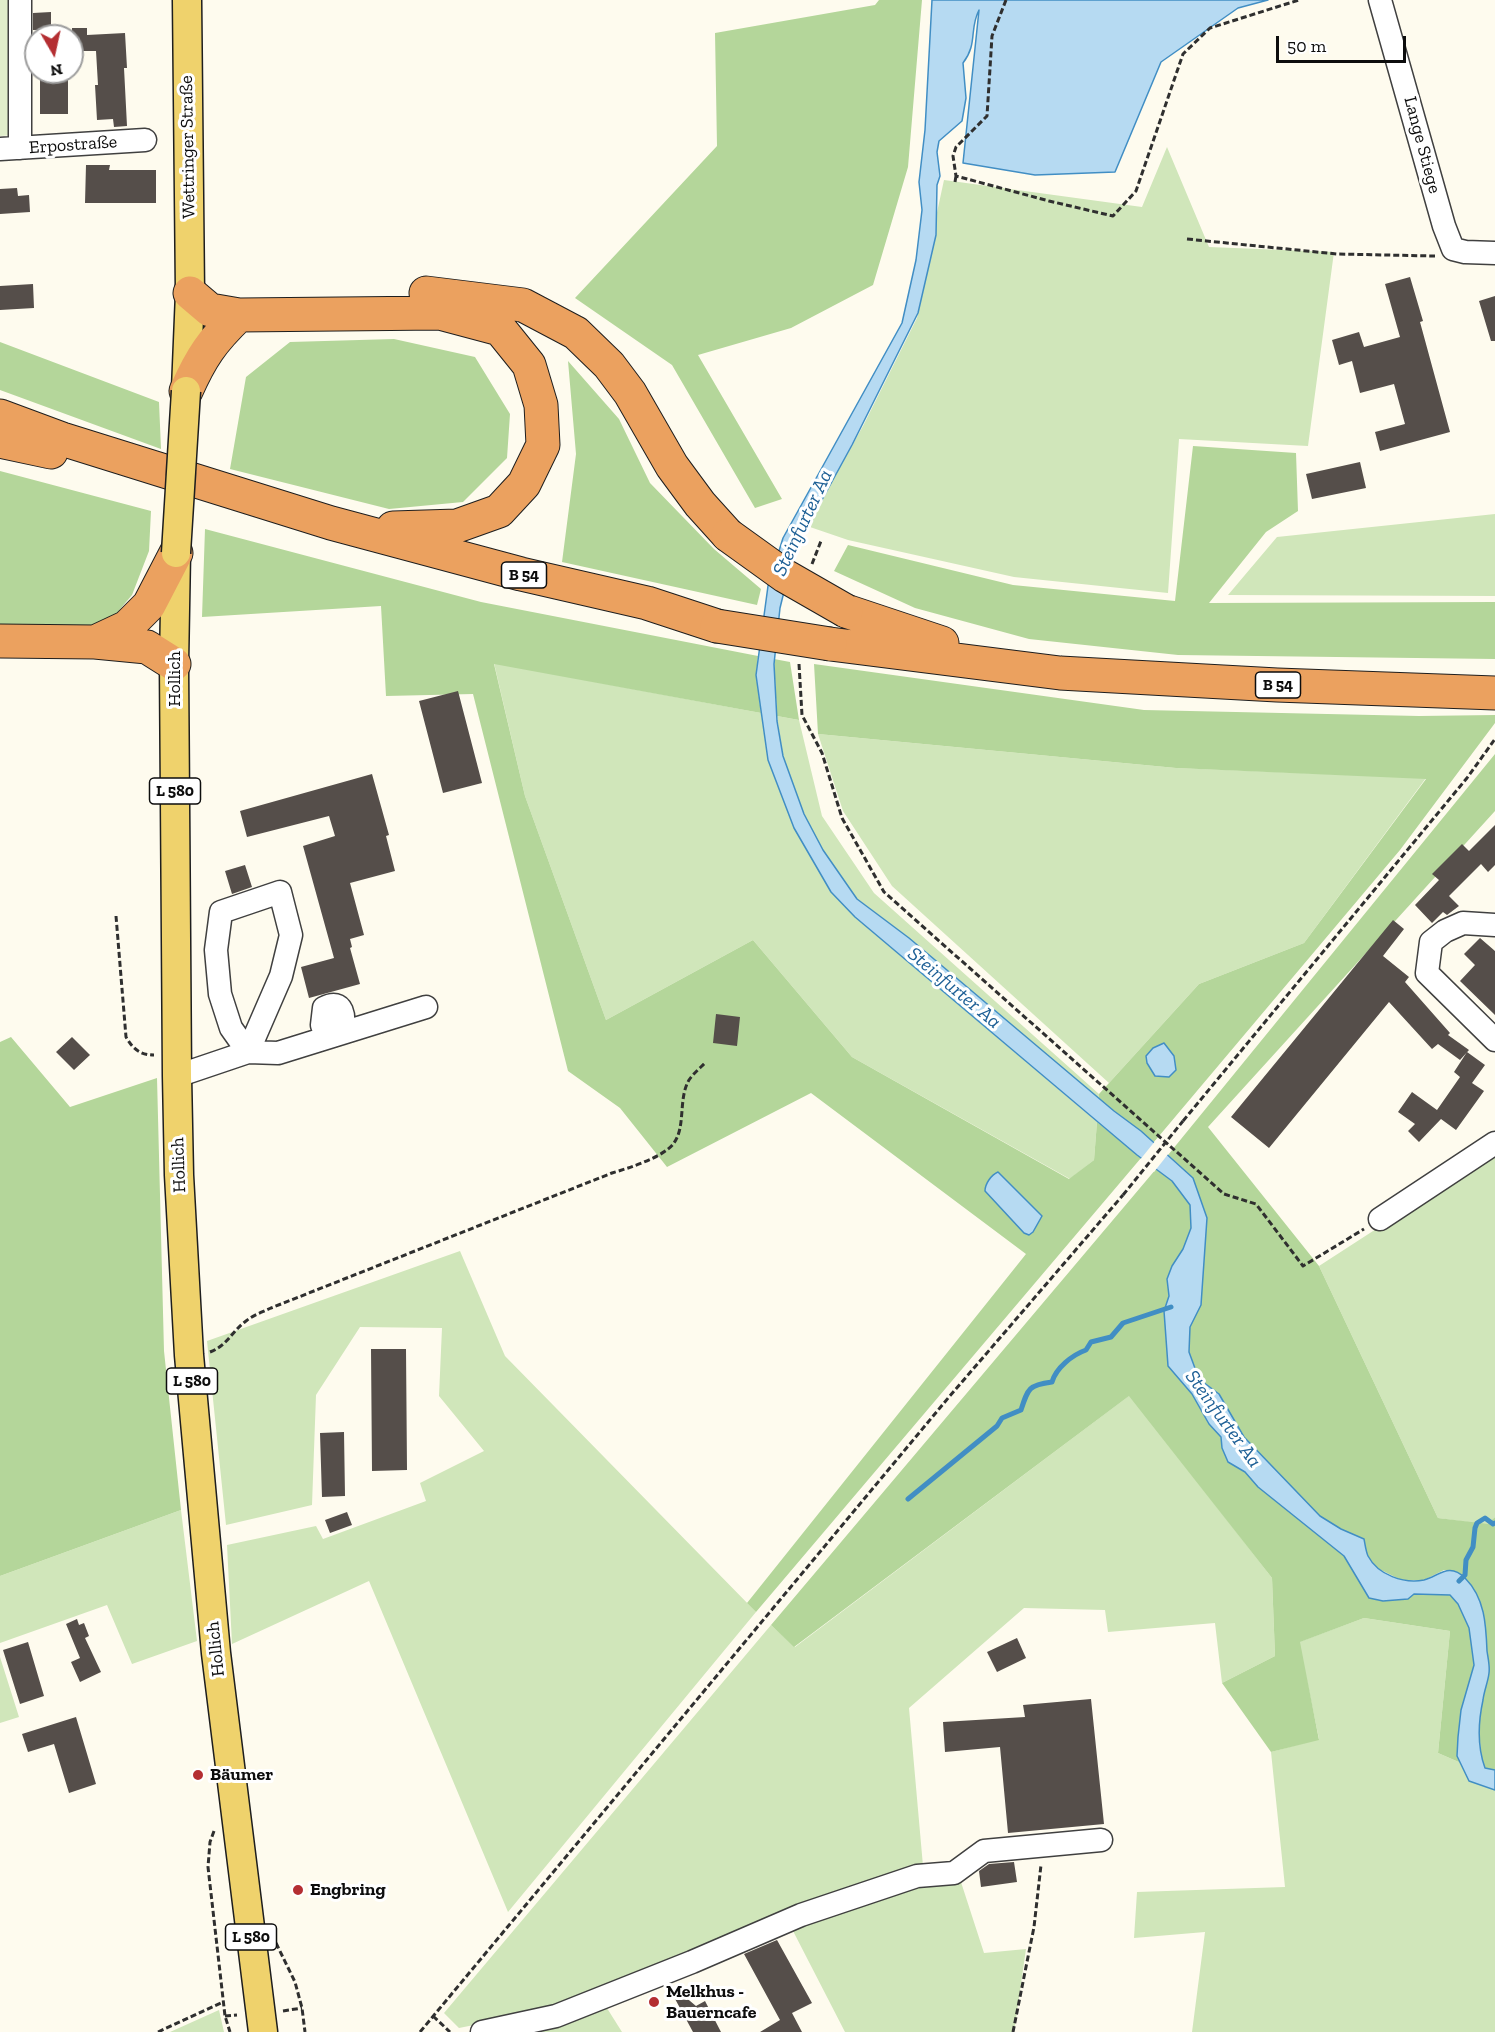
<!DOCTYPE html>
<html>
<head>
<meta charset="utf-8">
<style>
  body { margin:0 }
  #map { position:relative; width:1495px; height:2032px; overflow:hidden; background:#fefbee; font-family:"Zilla Slab",serif }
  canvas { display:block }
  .north { position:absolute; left:24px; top:24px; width:60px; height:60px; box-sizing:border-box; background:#fff; border:2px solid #9e9e9e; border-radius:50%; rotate:171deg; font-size:16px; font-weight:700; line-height:24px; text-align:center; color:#0d0d0d }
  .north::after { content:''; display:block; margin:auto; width:21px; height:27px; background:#b42e32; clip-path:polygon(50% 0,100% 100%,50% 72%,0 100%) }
  .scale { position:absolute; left:1276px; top:36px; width:130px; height:27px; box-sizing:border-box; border:3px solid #0d0d0d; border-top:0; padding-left:8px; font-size:18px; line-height:21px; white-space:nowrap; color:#0d0d0d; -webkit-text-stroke:4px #fff; paint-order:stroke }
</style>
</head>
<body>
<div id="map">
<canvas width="1495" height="2032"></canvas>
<div class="north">N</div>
<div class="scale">50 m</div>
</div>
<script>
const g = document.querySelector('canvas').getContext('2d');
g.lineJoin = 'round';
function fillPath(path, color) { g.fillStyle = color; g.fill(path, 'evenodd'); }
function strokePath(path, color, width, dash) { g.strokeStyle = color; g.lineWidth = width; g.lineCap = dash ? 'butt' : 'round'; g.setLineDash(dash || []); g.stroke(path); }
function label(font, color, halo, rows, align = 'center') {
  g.font = font + ' "Zilla Slab",serif'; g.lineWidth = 6; g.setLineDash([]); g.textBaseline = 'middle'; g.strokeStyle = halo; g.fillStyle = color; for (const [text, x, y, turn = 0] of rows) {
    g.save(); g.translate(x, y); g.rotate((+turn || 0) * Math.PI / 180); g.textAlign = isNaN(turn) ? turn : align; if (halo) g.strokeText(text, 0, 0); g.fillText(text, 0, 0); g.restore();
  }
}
const green = new Path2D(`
  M1167 147 1209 247 1334 252 1308 446 1179 439 1168 593 1014 577 848 540 807 526 863 426 917 318 936 235V217L944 180 1142 207Z
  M1495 514V596L1228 595 1277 537Z
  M494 663 761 713 768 760 794 828 831 892 855 917 1097 1122 1094 1160 1070 1179 852 1057 753 940 606 1020 525 796Z
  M777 716 799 720 822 816 874 893 1099 1094V1099L909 938 857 899 823 850 804 814 783 756Z
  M818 734 1176 768 1426 778 1304 943 1199 984 1109 1083 892 886 843 811Z
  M1495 1152V1517L1489 1525 1438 1518 1319 1266Z
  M460 1251 505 1356 756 1612 508 1912 369 1581 232 1644 227 1545 316 1526 323 1539 426 1501 420 1483 484 1451 439 1396 442 1328 360 1327 316 1395 312 1505 226 1525 207 1341Z
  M1130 1395 1272 1578 1275 1656 1222 1683 1215 1623 1108 1632 1105 1610 1024 1608 909 1708 923 1866 554 2009 459 2028 444 2013 771 1625 795 1647Z
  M181 1510 197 1641 132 1664 107 1605 0 1643V1576Z
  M1364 1618 1450 1631 1438 1753 1461 1763 1469 1781 1495 1790V2032H1192L1205 1932 1134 1938 1137 1892 1285 1887 1271 1752 1319 1739 1299 1642Z
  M0 1657 19 1717 0 1723Z
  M960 1879 984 1953 1026 1949 1014 2032H845L792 1929 920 1884Z
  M605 2005 622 2032H527Z
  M219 2010 224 2032H170Z`);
const forest = new Path2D(`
  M879 0H922L908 167 873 285 791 328 698 355 782 499 755 508 672 365 575 298 717 146 715 33 875 5Z
  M394 339 475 357 510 414 507 458 463 502 389 509 230 469 246 377 290 342Z
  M0 342 159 402 161 449 0 390Z
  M568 361 619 419 650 483 714 549 761 589 757 605 562 562 576 454Z
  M1193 446 1296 453 1298 511 1266 532 1209 603 1495 602V659L1178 655 1029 639 915 608 834 571 848 545 1013 585 1175 601Z
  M0 471 151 511 149 551 132 595 110 621 67 631 0 626Z
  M205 529 481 602 758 656 756 675 761 713 494 664 525 796 606 1020 753 940 852 1057 1069 1179 1094 1160 1097 1122 1141 1158 756 1612 747 1603 1026 1254 811 1093 667 1167 620 1108 568 1071 473 694 386 696 381 606 202 617Z
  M774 659 790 662 799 720 777 716Z
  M814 664 1144 710 1419 716 1495 715V723L1400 850 1154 1142 1099 1099V1094L1199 984 1304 943 1426 779 1176 768 818 734Z
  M1495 754V811L1208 1127 1319 1266 1438 1518 1488 1524 1495 1517V1770L1485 1768 1481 1755 1479 1728 1482 1701 1476 1593 1464 1577 1449 1570H1444L1424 1580H1401L1377 1568 1367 1555 1364 1539 1341 1529 1320 1516 1244 1437 1219 1394 1199 1379 1189 1352 1190 1327 1201 1305 1193 1178 1168 1155Z
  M11 1037 70 1107 157 1078 164 1351 181 1510 0 1576V1042Z
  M1156 1169 1172 1181 1190 1205 1191 1228 1183 1249 1172 1266 1167 1279 1169 1296 1164 1311 1168 1366 1192 1394 1209 1424 1221 1437 1222 1448 1228 1462 1245 1472 1258 1487 1344 1556 1369 1598 1383 1601 1408 1599 1413 1594 1450 1595 1458 1604 1469 1628 1474 1665 1461 1710 1457 1755 1461 1763 1438 1753 1450 1631 1364 1618 1300 1642 1319 1740 1271 1752 1222 1683 1275 1656 1272 1578 1129 1396 794 1647 771 1625Z`);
const pitch = new Path2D(`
  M0 0H14L13 135 0 136Z`);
const water = new Path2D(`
  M932 0H1268L1238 8 1161 62 1115 172 1035 175 963 163 979 10C969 29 978 44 963 63L966 98 962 121 939 141 937 152 940 176 937 185 936 235 918 313 852 445 794 551 780 608 774 664 777 721 783 756 804 814 823 850 857 899 909 938 1114 1111 1141 1131 1193 1178 1207 1218 1201 1305 1190 1327 1189 1352 1199 1379 1219 1394 1244 1437 1320 1516 1341 1529 1364 1539C1365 1544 1366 1552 1368 1556 1378 1575 1404 1584 1424 1580 1439 1576 1449 1562 1465 1578 1485 1598 1486 1625 1487 1651 1488 1658 1490 1666 1489 1673 1488 1682 1484 1691 1483 1700 1478 1723 1477 1746 1485 1768L1495 1770V1790L1469 1781 1457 1756 1458 1737 1461 1710 1474 1665 1469 1628 1458 1604 1450 1595 1414 1594 1408 1599 1383 1601 1369 1598 1344 1556 1258 1487 1245 1472 1228 1462 1222 1448 1221 1437 1209 1424 1192 1394 1168 1366 1164 1311 1169 1296 1167 1279 1172 1266 1183 1249 1191 1228 1190 1205 1172 1181 1137 1155 855 917 831 892 794 828 768 760 756 675 768 586 783 538 902 323 916 260 922 210 919 182 925 130Z
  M1164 1043 1174 1056 1176 1070 1169 1077 1155 1076 1147 1063 1146 1056 1153 1048Z
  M998 1172 1042 1216 1033 1232 1029 1235 1024 1233 985 1191C985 1184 991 1175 998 1172Z`);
const pier = new Path2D(`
  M1156 1140 1169 1153 1154 1172 1139 1161Z`);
const stream = new Path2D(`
  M908 1499 997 1426 1002 1418 1021 1410C1028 1388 1029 1385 1052 1382 1056 1368 1072 1355 1086 1350L1091 1342 1111 1337 1123 1323 1171 1307
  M1459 1581 1465 1575 1466 1560 1473 1547 1475 1528 1477 1523 1485 1518 1493 1524 1495 1523`);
const building = new Path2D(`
  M51 12V30H33V13Z
  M72 28H87V35L125 33 127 68H124L127 126 114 127 113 119 97 120 95 85H98L96 51H72Z
  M40 72H68V114H40Z
  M86 165H110L109 170H156V203H85Z
  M17 188 18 196 29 195 30 212 0 214V189Z
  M1410 277 1423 321 1420 322 1450 432 1380 451 1375 432 1405 424 1394 384 1360 393 1352 361 1339 365 1332 340 1359 332 1364 347 1400 337 1385 284Z
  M33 284 34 308 0 310V286Z
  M1495 296V341H1491L1479 301Z
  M1360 462 1366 488 1312 499 1306 474Z
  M458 691 482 783 443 793 419 701Z
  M372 774 389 835 386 836 395 871 350 883 364 935 350 939 352 947 350 948 360 984 309 998 301 967 334 958 303 846 335 836 329 816 247 837 240 811Z
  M1495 825V865L1488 872 1481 864 1449 896 1459 906 1447 915 1443 912 1432 923 1415 905 1439 880 1432 874 1462 844 1469 851Z
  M245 865 252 887 232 894 225 871Z
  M1393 920 1404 929 1383 956 1409 977 1405 982 1450 1033 1448 1035 1469 1050 1460 1060 1438 1044 1432 1049 1389 1002 1269 1148 1231 1117Z
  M1480 938 1495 951V1015L1460 981 1475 965 1464 954Z
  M716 1014 740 1017 737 1046 713 1043Z
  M72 1037 90 1055 74 1070 56 1052Z
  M1467 1052 1485 1065 1472 1083 1484 1091 1456 1130 1441 1119 1419 1142 1408 1131 1415 1124 1398 1112 1412 1092 1437 1110 1460 1077 1454 1072Z
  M371 1349H406L407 1470 372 1471Z
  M344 1432 345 1496 322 1497 320 1433Z
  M347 1512 352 1525 330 1533 325 1520Z
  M77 1619 79 1625 84 1623 89 1636 85 1638 101 1672 80 1682 71 1662 80 1658 66 1624Z
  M1017 1638 1026 1658 997 1672 987 1652Z
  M28 1642 44 1696 20 1704 3 1650Z
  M1091 1699 1104 1824 1008 1833 1000 1747 945 1752 943 1722 1025 1717 1023 1705Z
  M76 1717 96 1784 69 1793 54 1744 28 1752 22 1734Z
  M1014 1862 1017 1882 981 1887 979 1871 989 1864Z
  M777 1940 812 2003 792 2013 802 2032H760L780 2020 744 1954Z
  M671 1985 696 2006 705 2001 721 2032H693L668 1986Z`);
const path = new Path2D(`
  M1006 0 992 36 987 116 956 147 953 156 956 176 1049 201 1113 216 1136 191 1183 54 1210 28 1299 0
  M955 182 956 176
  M1187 239 1337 254 1435 256
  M812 564 821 541
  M799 664 802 715 822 753 842 818 884 892 1224 1194 1256 1204 1303 1266 1364 1229
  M116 916 126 1037C133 1049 140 1055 154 1055
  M1183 1121 1467 778 1495 739
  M210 1352C228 1345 232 1331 246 1321 253 1315 263 1312 271 1308L612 1173C629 1168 664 1157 674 1143 686 1126 678 1099 689 1080 693 1074 700 1068 705 1063
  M214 1831 210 1842 208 1867 225 2016 230 2032
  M276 1943 295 1982 302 2008 305 2032
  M283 2011 302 2008
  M225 2016 237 2015
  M433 2016 450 2032
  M158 2032 223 2002
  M420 2032 949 1397 1123 1195
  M1013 2032 1034 1927 1041 1865`);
const minor = new Path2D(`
  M1380 0 1444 226 1453 249 1465 252 1495 253
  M20 148V0
  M0 149 145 140
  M1495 925 1463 923 1445 931 1431 942 1427 973 1495 1040
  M326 1037 322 1025 324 1008C344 997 345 1018 342 1032
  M177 1076 248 1052 281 976 291 935 280 892 221 912 216 950 220 994 231 1028 248 1052 278 1053 426 1007
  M1380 1219 1495 1143
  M482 2032 556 2016 692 1962 801 1915 917 1876 954 1873 984 1851 1101 1840`);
const major = new Path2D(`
  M186 389 190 293 187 0
  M176 553 174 664 177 1076 179 1175 189 1355 216 1653 263 2032`);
const highway = new Path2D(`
  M190 293 210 310 239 315 440 313 500 329 529 365 541 405 543 445 524 484 499 511 457 526 393 528
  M426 293 523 305 576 333 609 365 630 393 672 466 700 504 728 535
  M186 391C201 357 212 341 239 315
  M0 416 62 439 331 523 521 574 647 603 717 626
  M0 441 51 452
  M846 611 942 643
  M0 641 95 642 147 647 174 664
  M95 642 127 627 149 605 176 553
  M830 644 1060 673 1277 685 1495 693`);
const pathBridge = new Path2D(`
  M1123 1195 1183 1121`);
const majorBridge = new Path2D(`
  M176 553 186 391`);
const highwayBridge = new Path2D(`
  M728 535 785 576 846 611
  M717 626 830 644`);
const markers = [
  [198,1775,6,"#b42e32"],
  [298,1890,6,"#b42e32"],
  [654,2002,6,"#b42e32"]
];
const shields = [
  [524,575,45],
  [1278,685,45],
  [175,791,51],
  [192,1381,51],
  [251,1937,51]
];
const shieldNames = [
  ["B 54",524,575],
  ["B 54",1278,685],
  ["L 580",175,791],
  ["L 580",192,1381],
  ["L 580",251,1937]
];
const streetNames = [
  ["Erpostraße",73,145,-4],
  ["Lange Stiege",1422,145,75],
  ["Wettringer Straße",188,147,-91],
  ["Hollich",175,679,-90],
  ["Hollich",179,1165,-92],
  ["Hollich",216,1649,-96]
];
const poiNames = [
  ["Bäumer",210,1775],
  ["Engbring",310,1890],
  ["Melkhus -",666,1992],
  ["Bauerncafe",666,2013]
];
const waterNames = [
  ["Steinfurter Aa",803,523,-65],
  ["Steinfurter Aa",954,988,40],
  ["Steinfurter Aa",1223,1419,54]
];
fillPath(green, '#d0e6ba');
fillPath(forest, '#b4d69a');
fillPath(pitch, '#e1eecb');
fillPath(water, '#b6daf2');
strokePath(water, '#418ec4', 1.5);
fillPath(pier, '#fefbee');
strokePath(stream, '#418ec4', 5);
fillPath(building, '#554e4a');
strokePath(minor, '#404040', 25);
strokePath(major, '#1e1e1e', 31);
strokePath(highway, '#1e1e1e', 35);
strokePath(path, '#2f2f2f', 3, [6, 3]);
strokePath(minor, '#fff', 22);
strokePath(major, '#efd26c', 28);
strokePath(highway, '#eba15f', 33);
strokePath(majorBridge, '#1e1e1e', 31, []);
strokePath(highwayBridge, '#1e1e1e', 35, []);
strokePath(pathBridge, '#2f2f2f', 3, [6, 3]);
strokePath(majorBridge, '#efd26c', 28);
strokePath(highwayBridge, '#eba15f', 33);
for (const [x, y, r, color] of markers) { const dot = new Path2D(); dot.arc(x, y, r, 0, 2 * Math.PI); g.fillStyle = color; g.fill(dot); strokePath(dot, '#fff', 2); }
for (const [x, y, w] of shields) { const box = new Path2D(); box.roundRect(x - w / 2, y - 13, w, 26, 4.5); g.fillStyle = '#fff'; g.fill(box); strokePath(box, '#0d0d0d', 1.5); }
label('bold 16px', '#0d0d0d', null, shieldNames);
label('18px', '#0d0d0d', '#fff', streetNames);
label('bold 18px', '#0d0d0d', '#fff', poiNames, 'left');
label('italic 20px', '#1e6096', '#fff', waterNames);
</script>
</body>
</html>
